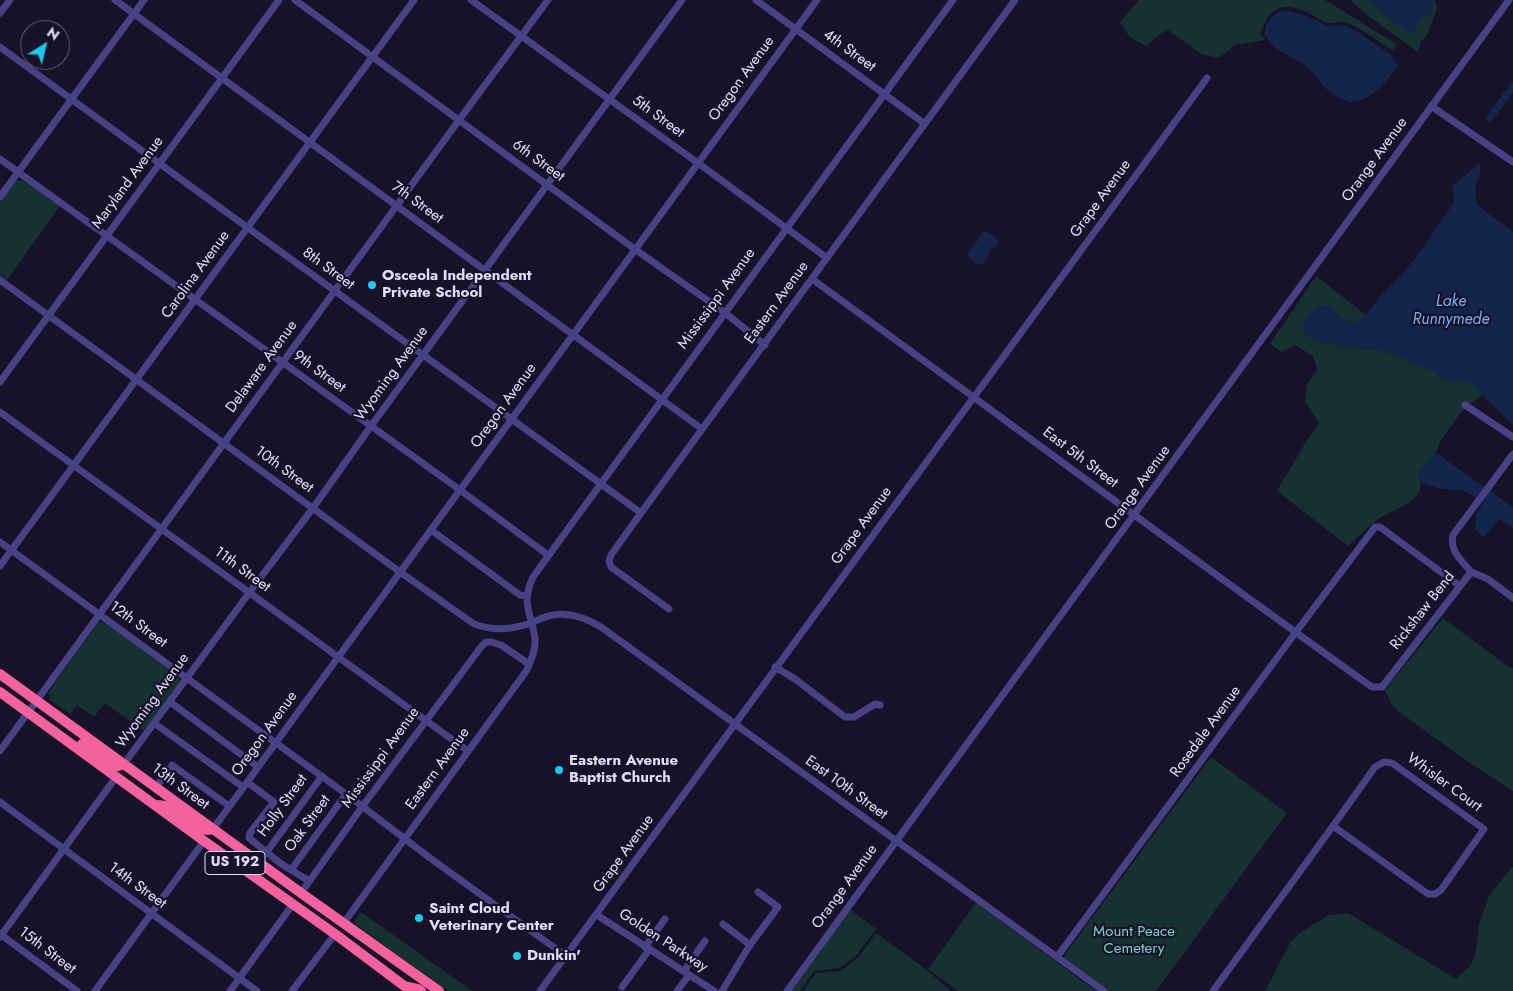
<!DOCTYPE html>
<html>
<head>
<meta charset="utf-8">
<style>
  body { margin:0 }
  #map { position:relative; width:1513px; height:991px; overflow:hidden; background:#171228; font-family:Jost,sans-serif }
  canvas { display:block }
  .north { position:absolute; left:20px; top:20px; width:50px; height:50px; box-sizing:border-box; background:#171228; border:1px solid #68637d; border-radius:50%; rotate:36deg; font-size:14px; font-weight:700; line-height:20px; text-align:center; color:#e2dcfc }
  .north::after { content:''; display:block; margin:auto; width:18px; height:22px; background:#18caed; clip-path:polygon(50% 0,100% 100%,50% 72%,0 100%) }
</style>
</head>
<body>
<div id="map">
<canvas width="1513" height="991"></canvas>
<div class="north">N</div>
</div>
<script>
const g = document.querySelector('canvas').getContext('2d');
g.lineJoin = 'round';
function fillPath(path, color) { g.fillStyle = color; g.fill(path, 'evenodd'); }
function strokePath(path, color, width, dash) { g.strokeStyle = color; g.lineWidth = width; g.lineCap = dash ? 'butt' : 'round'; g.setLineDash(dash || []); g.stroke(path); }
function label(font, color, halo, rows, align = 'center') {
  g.font = font + ' Jost,sans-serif'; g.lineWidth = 4.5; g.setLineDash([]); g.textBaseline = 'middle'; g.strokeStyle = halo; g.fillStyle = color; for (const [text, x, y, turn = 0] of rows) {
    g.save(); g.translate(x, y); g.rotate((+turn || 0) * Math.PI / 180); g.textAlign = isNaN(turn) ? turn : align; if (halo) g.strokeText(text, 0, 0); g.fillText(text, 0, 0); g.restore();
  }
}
const green = new Path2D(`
  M1139 0H1325L1396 44 1393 50C1381 44 1355 23 1343 22 1338 21 1332 24 1328 23 1320 21 1314 15 1307 12 1281 1 1269 8 1260 34L1265 40 1235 45 1219 58 1201 54 1168 30 1156 37 1146 47 1129 36 1120 22Z
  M1350 0H1369L1386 16 1412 31 1433 5 1431 0H1434L1437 8 1427 35 1421 42 1418 52 1368 16Z
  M18 180 25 181 60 206 7 280 0 275V202L15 182Z
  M1316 276 1366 315 1356 323C1343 321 1337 317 1329 306L1319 341 1350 348 1377 349 1403 357 1415 364 1433 370 1441 378 1455 381 1468 380 1482 395 1461 412 1441 440 1436 453 1418 474C1431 501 1394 508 1377 520 1367 528 1358 537 1348 546L1277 491 1304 445 1319 423 1305 402 1307 385 1317 370 1313 356 1295 345 1281 352 1270 344Z
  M1443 618 1498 659 1509 667 1513 668V791L1464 759 1402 714 1392 705 1385 690Z
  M99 622 106 623 179 677 180 682 144 731 105 703 94 717 77 705 71 713 75 718 49 699 51 696 48 694 56 681Z
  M1211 757 1287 813 1156 991H1110L1066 960 1063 957Z
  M1513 867V991H1265L1290 943 1298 934 1329 915 1348 913 1456 979 1471 965 1477 948 1479 924 1489 896 1511 868Z
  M976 903 1096 991H958L928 969Z
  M849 909 876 929 856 956 839 968 814 971 800 991H790Z
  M361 912 472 991H448L356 925 354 922Z
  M876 933 928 971 951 991H803L816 973 840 971 858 958Z`);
const water = new Path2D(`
  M1369 0H1431L1433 5 1431 14 1424 17 1410 34 1386 16Z
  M1284 10 1304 15 1328 26 1343 25 1356 31 1391 55 1397 66C1390 80 1366 105 1349 102 1342 100 1334 95 1329 91 1320 84 1315 72 1305 65 1293 56 1272 51 1266 36 1261 24 1274 14 1284 10Z
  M1480 163V174L1476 185 1475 194 1477 205 1513 232V425L1468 381H1455L1441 378 1433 370 1415 364 1403 357 1377 349 1350 348 1319 341 1308 337 1302 327 1307 318 1318 306H1329C1337 317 1343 321 1356 323L1366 315 1380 296 1404 272 1422 249 1454 202 1452 186Z
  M983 231C991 232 999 237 997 246L990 250 988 257 984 264C977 265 970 261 967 254L969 250 976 243Z
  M1436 453 1513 507V528L1500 519 1483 538 1475 529 1476 515 1483 502 1462 490 1440 489 1422 483 1417 474Z`);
const canal = new Path2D(`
  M1490 118 1513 86`);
const minor = new Path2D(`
  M115 0 702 429
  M295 0 636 250 724 312 765 345
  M471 0 698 163 827 258
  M756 0 925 124
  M0 13 10 0
  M0 47 204 196 641 513
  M1431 106 1513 162
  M0 159 460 490 548 555
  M0 197 144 0
  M812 279C999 415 1184 553 1372 687H1382L1471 572C1462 561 1449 551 1453 535L1513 454
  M0 280 400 572 474 624C494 631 510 630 531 623 538 620 545 616 553 615 570 612 586 618 601 627L1104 991
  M0 382 279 0
  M1465 405 1513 437
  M0 412 468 751
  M431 530 520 595 527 596
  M0 542 346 794 430 858 566 956
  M0 566 414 0
  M1471 572 1488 579 1513 598
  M669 609 611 567 609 561 611 555 641 513 1015 0
  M775 667 795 679 845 717H854L875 704 880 705
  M170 702 258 767
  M154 723 243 787
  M0 751 459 120 548 0
  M1384 762 1392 763 1484 829 1441 890 1435 894H1428L1333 826 1375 767Z
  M124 764 249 593 313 508 371 426 682 0
  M247 782 274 802 250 833 249 838 280 863 309 881
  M156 787 172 765 229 806
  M0 802 257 991
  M213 829 817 0
  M266 853 322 776
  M291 870 346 794
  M301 893 362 807 481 647 486 642H491L501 645 529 664
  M597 915 714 991
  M343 924 527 670C531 660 536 650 535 639 532 613 520 605 533 577L953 0
  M723 924 750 945
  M0 934 77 991
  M0 937 116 777
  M645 947 665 919
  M1057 957 1296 632 1375 527H1380L1460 586
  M684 971 705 941
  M622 987 649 950
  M95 991 204 841
  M230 991 293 904
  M292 991 335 934
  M540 991 1207 78
  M677 991 689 975
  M722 991 750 945 778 907 758 892
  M787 991 1509 0
  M1213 991 1333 826`);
const highway = new Path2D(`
  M0 674 301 893 439 991
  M0 692 204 841 335 934 411 991
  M82 744 112 765 118 766 124 764
  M159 805C163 806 167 806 171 808 185 813 196 835 213 829
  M405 986 418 989 421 991`);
const markers = [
  [372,285,5,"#18caed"],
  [559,770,5,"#18caed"],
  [419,918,5,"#18caed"],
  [517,956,5,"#18caed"]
];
const shields = [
  [235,863,60]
];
const shieldNames = [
  ["US 192",235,863]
];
const streetNames = [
  ["4th Street",849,51,36],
  ["Oregon Avenue",742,79,-54],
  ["5th Street",658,117,36],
  ["Orange Avenue",1375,160,-54],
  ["6th Street",538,161,36],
  ["Maryland Avenue",128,183,-54],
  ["Grape Avenue",1101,199,-54],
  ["7th Street",417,203,36],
  ["8th Street",328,269,36],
  ["Carolina Avenue",196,275,-54],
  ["Mississippi Avenue",717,299,-54],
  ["Eastern Avenue",777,303,-54],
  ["Delaware Avenue",262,367,-54],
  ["9th Street",319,372,36],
  ["Wyoming Avenue",392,374,-54],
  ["Oregon Avenue",504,406,-54],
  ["East 5th Street",1080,458,37],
  ["10th Street",284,470,36],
  ["Orange Avenue",1138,488,-54],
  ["Grape Avenue",862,526,-54],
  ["11th Street",242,570,36],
  ["Rickshaw Bend",1423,611,-52],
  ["12th Street",138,625,36],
  ["Wyoming Avenue",153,701,-54],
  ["Rosedale Avenue",1206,732,-54],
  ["Oregon Avenue",265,734,-54],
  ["Mississippi Avenue",381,758,-54],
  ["Eastern Avenue",438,769,-54],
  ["Whisler Court",1444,783,36],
  ["13th Street",180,787,36],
  ["East 10th Street",846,788,36],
  ["Holly Street",283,806,-54],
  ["Oak Street",308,824,-54],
  ["Grape Avenue",624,854,-54],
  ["14th Street",137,886,36],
  ["Orange Avenue",845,887,-54],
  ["Golden Parkway",663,941,33],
  ["15th Street",47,951,37]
];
const poiNames = [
  ["Osceola Independent",382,276],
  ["Private School",382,293],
  ["Eastern Avenue",569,761],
  ["Baptist Church",569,778],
  ["Saint Cloud",429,909],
  ["Veterinary Center",429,926],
  ["Dunkin'",527,956]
];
const parkNames = [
  ["Mount Peace",1134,932],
  ["Cemetery",1134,949]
];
const waterNames = [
  ["Lake",1451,302],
  ["Runnymede",1451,320]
];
fillPath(green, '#163132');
fillPath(water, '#13254b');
strokePath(canal, '#13254b', 7);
strokePath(minor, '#484183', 7);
strokePath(highway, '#f3619e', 10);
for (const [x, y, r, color] of markers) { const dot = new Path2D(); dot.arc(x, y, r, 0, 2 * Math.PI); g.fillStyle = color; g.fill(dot); strokePath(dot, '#171228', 2); }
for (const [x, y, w] of shields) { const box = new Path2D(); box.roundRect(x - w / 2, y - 11.5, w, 23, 4); g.fillStyle = '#171228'; g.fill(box); strokePath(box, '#e2dcfc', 1); }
label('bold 14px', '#e2dcfc', null, shieldNames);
label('15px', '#e2dcfc', '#171228', streetNames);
label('bold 15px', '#e2dcfc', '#171228', poiNames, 'left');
label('15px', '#6dd8c4', '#171228', parkNames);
label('italic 16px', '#72b0f4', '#171228', waterNames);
</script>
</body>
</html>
